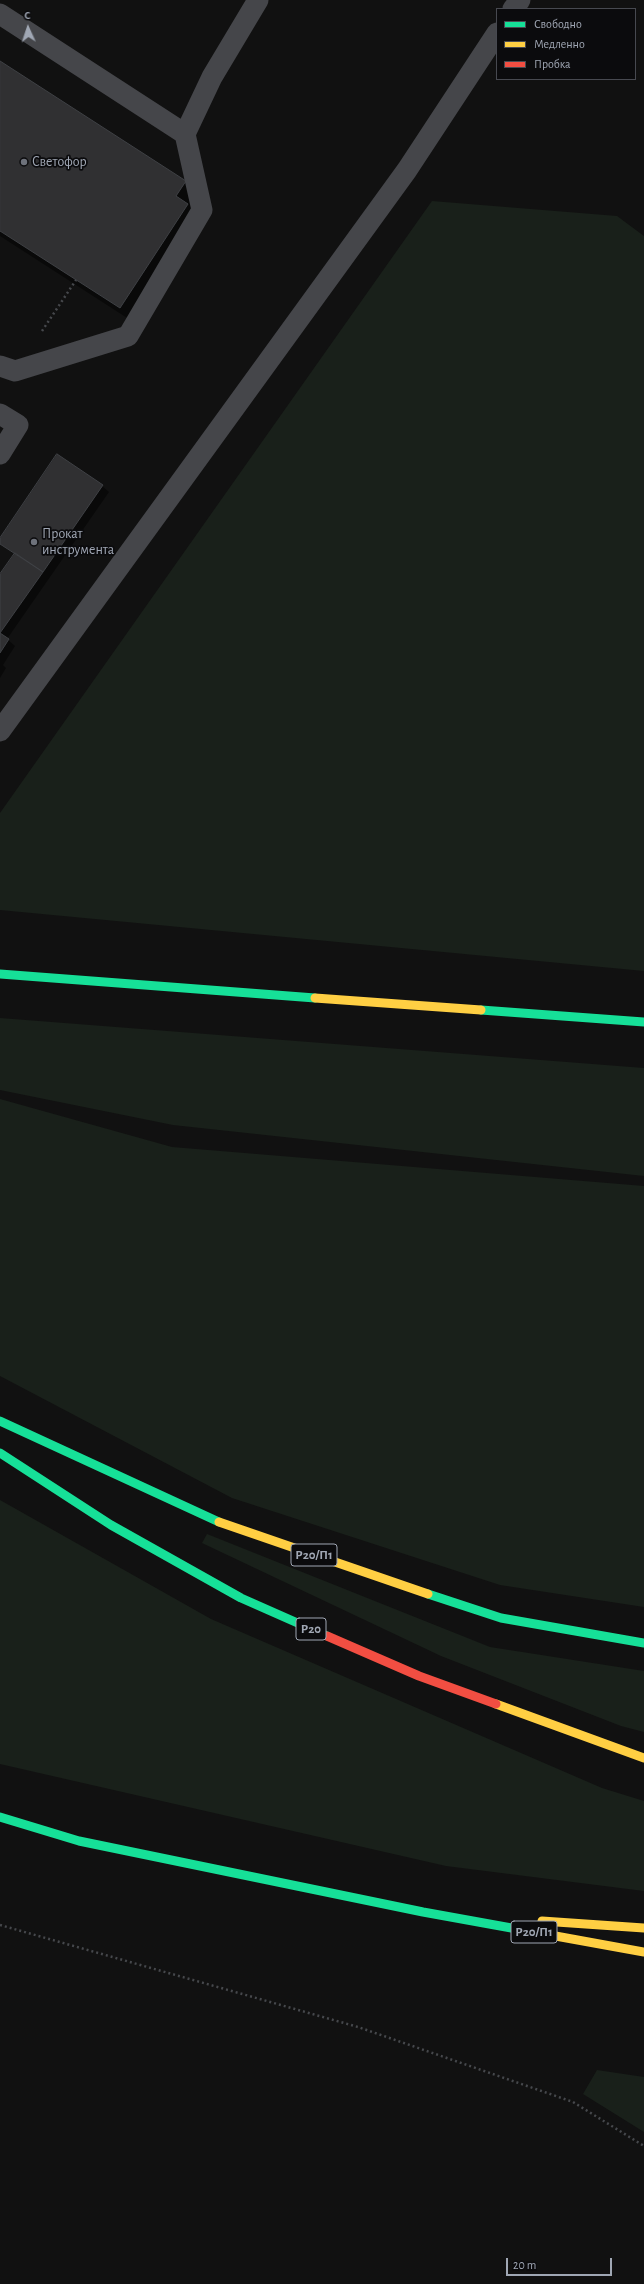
<!DOCTYPE html>
<html>
<head>
<meta charset="utf-8">
<style>
  body { margin:0 }
  #map { position:relative; width:644px; height:2284px; overflow:hidden; background:#111; font-family:"Alegreya Sans",sans-serif }
  canvas { display:block }
  .legend { position:absolute; left:496px; top:8px; width:140px; height:72px; box-sizing:border-box; background:#0b0b0d; border:1px solid #474950; margin:0; padding:5px 7px; list-style:none; font-size:12px; color:#a0a7b4 }
  .legend li { display:flex; align-items:center; gap:8px; height:20px }
  .legend b { width:20px; border:1px solid #474950 }
  .north { position:absolute; left:8px; top:8px; width:40px; height:40px; -webkit-text-stroke:3px #0b0b0d; paint-order:stroke; rotate:357deg; font-size:11px; font-weight:700; line-height:16px; text-align:center; color:#a0a7b4 }
  .north::after { content:''; display:block; margin:auto; width:14px; height:18px; background:#a0a7b4; clip-path:polygon(50% 0,100% 100%,50% 72%,0 100%) }
  .scale { position:absolute; left:506px; top:2258px; width:106px; height:18px; box-sizing:border-box; border:2px solid #a0a7b4; border-top:0; padding-left:5px; font-size:12px; line-height:14px; white-space:nowrap; color:#a0a7b4; -webkit-text-stroke:3px #0b0b0d; paint-order:stroke }
</style>
</head>
<body>
<div id="map">
<canvas width="644" height="2284"></canvas>
<ul class="legend">
<li><b style="height:5px;background:#16e098"></b>Свободно</li>
<li><b style="height:5px;background:#ffcf43"></b>Медленно</li>
<li><b style="height:5px;background:#f24e42"></b>Пробка</li>
</ul>
<div class="north">С</div>
<div class="scale">20 m</div>
</div>
<script>
const g = document.querySelector('canvas').getContext('2d');
g.lineJoin = 'round';
function fillPath(path, color) { g.fillStyle = color; g.fill(path, 'evenodd'); }
function strokePath(path, color, width, dash) { g.strokeStyle = color; g.lineWidth = width; g.lineCap = dash ? 'butt' : 'round'; g.setLineDash(dash || []); g.stroke(path); }
function label(font, color, halo, rows, align = 'center') {
  g.font = font + ' "Alegreya Sans",sans-serif'; g.lineWidth = 3.5; g.setLineDash([]); g.textBaseline = 'middle'; g.strokeStyle = halo; g.fillStyle = color; for (const [text, x, y, turn = 0] of rows) {
    g.save(); g.translate(x, y); g.rotate((+turn || 0) * Math.PI / 180); g.textAlign = isNaN(turn) ? turn : align; if (halo) g.strokeText(text, 0, 0); g.fillText(text, 0, 0); g.restore();
  }
}
const green = new Path2D(`
  M432 201 617 216 644 236V971L0 910V813Z
  M0 1018 644 1068V1176L173 1125 0 1090Z
  M0 1099 172 1147 644 1186V1607L500 1585 232 1498 0 1376Z
  M0 1500 211 1619 602 1788 644 1801V1891L446 1866 0 1764Z
  M207 1534 490 1647 644 1671V1732L621 1726 441 1656 202 1543Z
  M597 2070 644 2077V2132L583 2094Z`);
const shadow = new Path2D(`
  M0 62 185 182 203 199 138 325 0 236Z
  M102 486 109 492 7 639 15 646 3 665 6 668 0 678V576L15 555 0 543V539Z`);
const building = new Path2D(`
  M0 61 186 181 176 196 188 204 120 308 0 231Z
  M57 454 103 485 43 572 0 544V538Z
  M15 553 43 572 0 633 9 639 0 653V574Z`);
const path = new Path2D(`
  M42 331 76 280
  M0 1925 358 2027 573 2102 644 2146`);
const lane = new Path2D(`
  M513 9 520 0
  M0 14 185 134
  M0 366 15 371 128 336 202 210 185 134 212 77 258 0
  M0 414 18 425 0 454
  M0 731 407 170 497 33`);
const fast = new Path2D(`
  M0 974 315 998
  M481 1010 644 1022
  M0 1421 219 1522
  M0 1453 111 1525 241 1598 327 1636
  M428 1594 501 1618 644 1643
  M0 1817 79 1841 423 1912 528 1931`);
const slow = new Path2D(`
  M315 998 481 1010
  M219 1522 428 1594
  M496 1704 644 1758
  M542 1921 644 1928
  M528 1931 644 1952`);
const jam = new Path2D(`
  M327 1636 419 1676 496 1704`);
const markers = [
  [24,162,4,"#6e727b"],
  [34,542,4,"#6e727b"]
];
const shields = [
  [314,1555,46],
  [311,1629,30],
  [534,1932,46]
];
const shieldNames = [
  ["Р20/П1",314,1555],
  ["Р20",311,1629],
  ["Р20/П1",534,1932]
];
const poiNames = [
  ["Светофор",32,162],
  ["Прокат",42,534],
  ["инструмента",42,550]
];
fillPath(green, '#19201a');
fillPath(shadow, '#0007');
fillPath(building, '#303032');
strokePath(building, '#3f4145', 1);
strokePath(path, '#46484c', 2.5, [2, 3]);
strokePath(lane, '#45464a', 21);
strokePath(fast, '#16e098', 9);
strokePath(slow, '#ffcf43', 9);
strokePath(jam, '#f24e42', 9);
for (const [x, y, r, color] of markers) { const dot = new Path2D(); dot.arc(x, y, r, 0, 2 * Math.PI); g.fillStyle = color; g.fill(dot); strokePath(dot, '#0b0b0d', 1.5); }
for (const [x, y, w] of shields) { const box = new Path2D(); box.roundRect(x - w / 2, y - 11, w, 22, 3); g.fillStyle = '#0b0b0d'; g.fill(box); strokePath(box, '#a0a7b4', 1); }
label('bold 13px', '#a0a7b4', null, shieldNames);
label('14px', '#a0a7b4', '#0b0b0d', poiNames, 'left');
</script>
</body>
</html>
